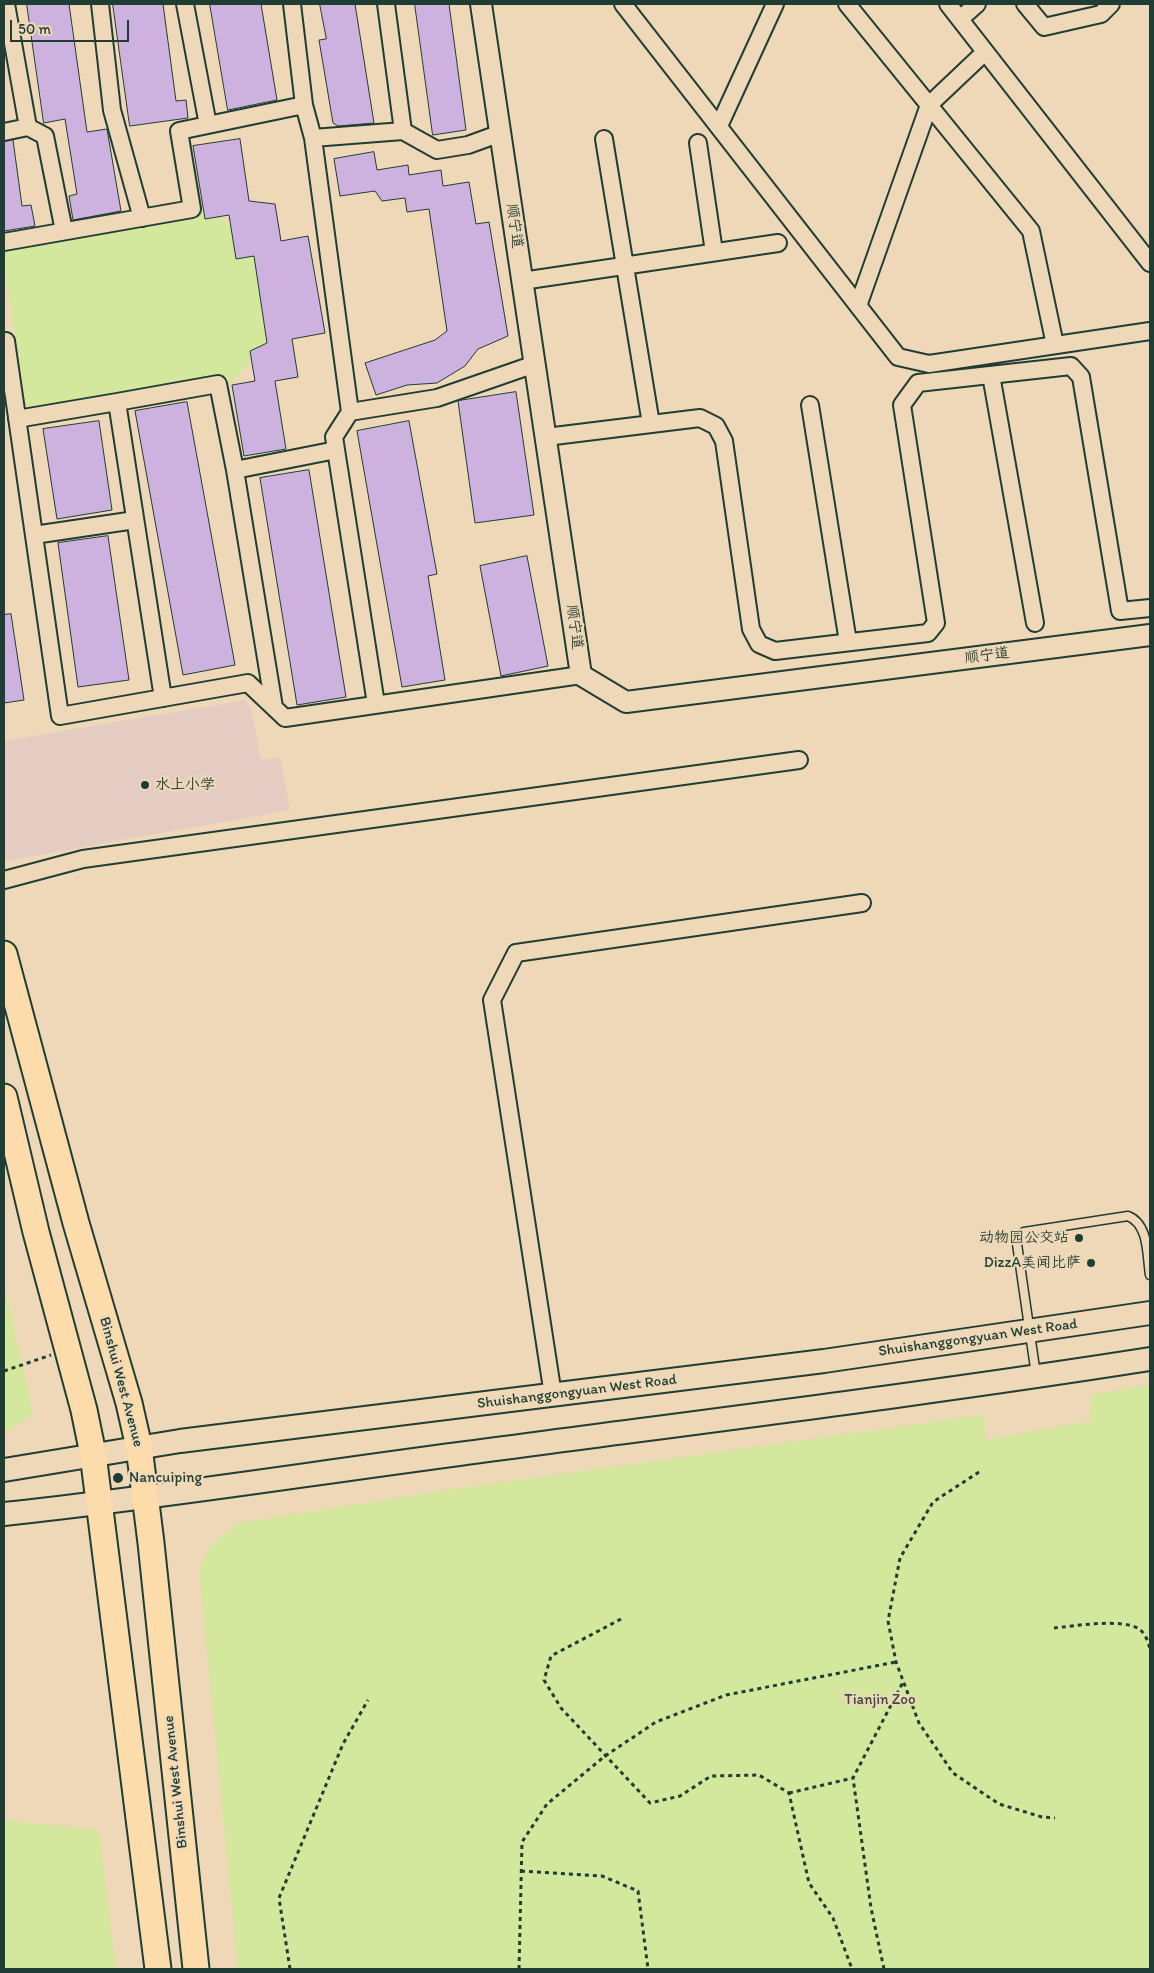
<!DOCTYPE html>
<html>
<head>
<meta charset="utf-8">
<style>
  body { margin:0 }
  #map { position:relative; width:1154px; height:1973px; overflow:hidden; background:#eed8b7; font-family:Itim,sans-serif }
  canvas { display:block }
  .frame { position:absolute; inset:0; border:5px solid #1f3d34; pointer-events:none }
  .scale { position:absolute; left:10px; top:20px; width:119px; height:22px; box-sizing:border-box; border:2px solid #1f3d34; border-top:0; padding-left:6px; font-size:15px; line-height:18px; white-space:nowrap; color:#1f3d34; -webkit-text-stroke:4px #eed8b7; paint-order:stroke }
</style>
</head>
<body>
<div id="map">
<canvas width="1154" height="1973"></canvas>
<div class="frame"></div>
<div class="scale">50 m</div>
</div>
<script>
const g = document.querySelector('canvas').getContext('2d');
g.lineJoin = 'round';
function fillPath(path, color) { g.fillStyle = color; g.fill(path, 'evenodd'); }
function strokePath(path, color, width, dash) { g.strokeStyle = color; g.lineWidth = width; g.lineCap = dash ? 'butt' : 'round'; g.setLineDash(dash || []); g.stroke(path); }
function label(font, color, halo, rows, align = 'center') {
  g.font = font + ' Itim,"LXGW WenKai TC",sans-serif'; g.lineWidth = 4.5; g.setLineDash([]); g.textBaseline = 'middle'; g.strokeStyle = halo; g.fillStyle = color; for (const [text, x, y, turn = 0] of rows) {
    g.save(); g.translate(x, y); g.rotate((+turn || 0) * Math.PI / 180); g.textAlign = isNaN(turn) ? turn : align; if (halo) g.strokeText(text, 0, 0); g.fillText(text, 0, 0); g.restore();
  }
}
const built = new Path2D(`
  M245 700 251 709 261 760 280 757 290 810 5 861 4 741Z`);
const green = new Path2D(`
  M197 200 259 246 276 335 227 387 27 414 4 261V238Z
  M4 1283 33 1415 4 1433Z
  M1150 1385V1969H238L199 1570 211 1545 238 1523 447 1490 983 1415 986 1440 1090 1421 1092 1395Z
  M4 1820 99 1830 116 1969H4Z`);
const building = new Path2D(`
  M27 4H69L87 132 107 129 121 211 73 220 69 196 77 194 65 119 44 123Z
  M113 4H163L176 101 186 100 188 118 130 126Z
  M210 4H261L277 100 228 110Z
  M320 4H355L374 123 338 126 333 123 319 40 326 39Z
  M415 4H449L466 130 433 135Z
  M240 139 249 201 275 204 281 241 308 236 325 333 292 339 298 377 275 381 286 449 244 456 232 385 255 381 250 351 267 343 254 256 236 259 229 215 205 219 193 146Z
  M13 140 22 206 31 205 35 226 4 231V142Z
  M374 152 377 170 408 165 409 175 441 170 443 186 469 182 476 224 489 222 508 336 478 349 465 366 437 383 407 385 376 395 365 363 435 340 447 331 429 209 407 212 405 198 382 201 375 191 340 196 334 159Z
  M516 392 534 515 475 523 458 401Z
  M187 402 235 665 183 675 135 411Z
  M99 421 112 510 57 519 43 429Z
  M409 421 437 574 428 576 445 680 402 687 357 431Z
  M309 470 346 697 297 705 260 478Z
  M108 536 129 680 78 687 58 543Z
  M527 556 548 666 501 676 480 566Z
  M11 614 24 700 4 703V615Z`);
const path = new Path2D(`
  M4 1371 51 1355
  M979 1472 933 1502 900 1558 888 1621 896 1662 919 1723 953 1773 999 1804 1042 1817 1055 1818
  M621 1619 551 1656 544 1680 561 1708 650 1803 680 1796 711 1776 759 1775 789 1793 809 1883 833 1918 852 1969
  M1054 1628C1074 1626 1122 1618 1139 1629 1146 1634 1148 1642 1150 1649
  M789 1793 853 1778
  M521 1871 602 1876 638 1891 648 1969
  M290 1969 279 1898 343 1744 368 1700
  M519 1969 522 1842 547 1804 605 1756 656 1722 726 1695 896 1662
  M884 1969 871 1908 853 1778 903 1682`);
const service = new Path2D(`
  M1036 1375 1017 1244 1024 1232 1128 1216C1149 1224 1147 1256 1150 1275`);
const minor = new Path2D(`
  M6 4 28 127 45 136 64 231
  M100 4 112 110 142 218
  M185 4 208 125
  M292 4 304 105
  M386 4 403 131
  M623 4 898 357 929 364 1150 331
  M847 4 1031 231 1055 345
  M948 4 1150 263
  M1025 4 1044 27 1101 14 1111 4
  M960 19 977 4
  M719 126 775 4
  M4 132 28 127
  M313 138 350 412 437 398 535 364
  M604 139 651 424
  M698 143 714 252
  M4 242 192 209 179 131 304 105 313 138 403 131 437 150 468 145 501 133
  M522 281 778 243
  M858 306 929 105 985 52
  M4 342 6 341 60 716 248 683 285 718 581 675
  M991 375 1035 623
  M810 405 848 642
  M350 412 334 437 376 704
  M17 419 117 402
  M546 437 700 418 716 426 724 441 751 629 759 644 775 651 928 633 936 623 902 405 918 383 1071 366 1081 377 1120 611 1150 608
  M34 535 135 520
  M163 698 117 402 218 384 235 470
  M274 707 235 470 336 450
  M4 880 83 859 799 760
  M553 1395 492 1000 516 953 862 903`);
const tertiary = new Path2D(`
  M481 4 581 675 626 702 1150 635`);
const secondary = new Path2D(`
  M4 1470 180 1441 824 1361 1150 1313
  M4 1514C156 1498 307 1474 459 1454 690 1423 920 1395 1150 1359`);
const primary = new Path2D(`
  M4 954 76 1223 129 1403 139 1447 151 1543 196 1969
  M4 1097 36 1232 84 1410 93 1454 158 1969`);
const markers = [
  [145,785,5,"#1f3d34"],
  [1079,1238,5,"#1f3d34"],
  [1091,1263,5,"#1f3d34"],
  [118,1478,6,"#1f3d34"]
];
const streetNames = [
  ["顺宁道",514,226,82],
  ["顺宁道",574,627,82],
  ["顺宁道",987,656,-7],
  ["Shuishanggongyuan West Road",978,1338,-8],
  ["Binshui West Avenue",121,1382,75],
  ["Shuishanggongyuan West Road",577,1392,-7],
  ["Binshui West Avenue",176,1782,-96]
];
const poiNames = [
  ["水上小学",155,785],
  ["动物园公交站",1069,1238,"right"],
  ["DizzA美闻比萨",1081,1263,"right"],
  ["Nancuiping",129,1478]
];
const parkNames = [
  ["Tianjin Zoo",880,1700]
];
fillPath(built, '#e4ccc3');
fillPath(green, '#d3e89c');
fillPath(building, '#cdb1de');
strokePath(building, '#1f3d34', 1);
strokePath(service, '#1f3d34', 11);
strokePath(minor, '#1f3d34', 20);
strokePath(tertiary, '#1f3d34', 24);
strokePath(secondary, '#1f3d34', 26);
strokePath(primary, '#1f3d34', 29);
strokePath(path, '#1f3d34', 3, [4, 4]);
strokePath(service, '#eed8b7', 8);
strokePath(minor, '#eed8b7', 16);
strokePath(tertiary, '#eed8b7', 20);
strokePath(secondary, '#eed8b7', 22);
strokePath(primary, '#fddcac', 25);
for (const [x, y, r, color] of markers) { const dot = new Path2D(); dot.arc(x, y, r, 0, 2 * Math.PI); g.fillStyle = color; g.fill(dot); strokePath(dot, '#eed8b7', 2); }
label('15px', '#1f3d34', '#eed8b7', streetNames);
label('15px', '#1f3d34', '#eed8b7', poiNames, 'left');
label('15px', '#314e3e', '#eed8b7', parkNames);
</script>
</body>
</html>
